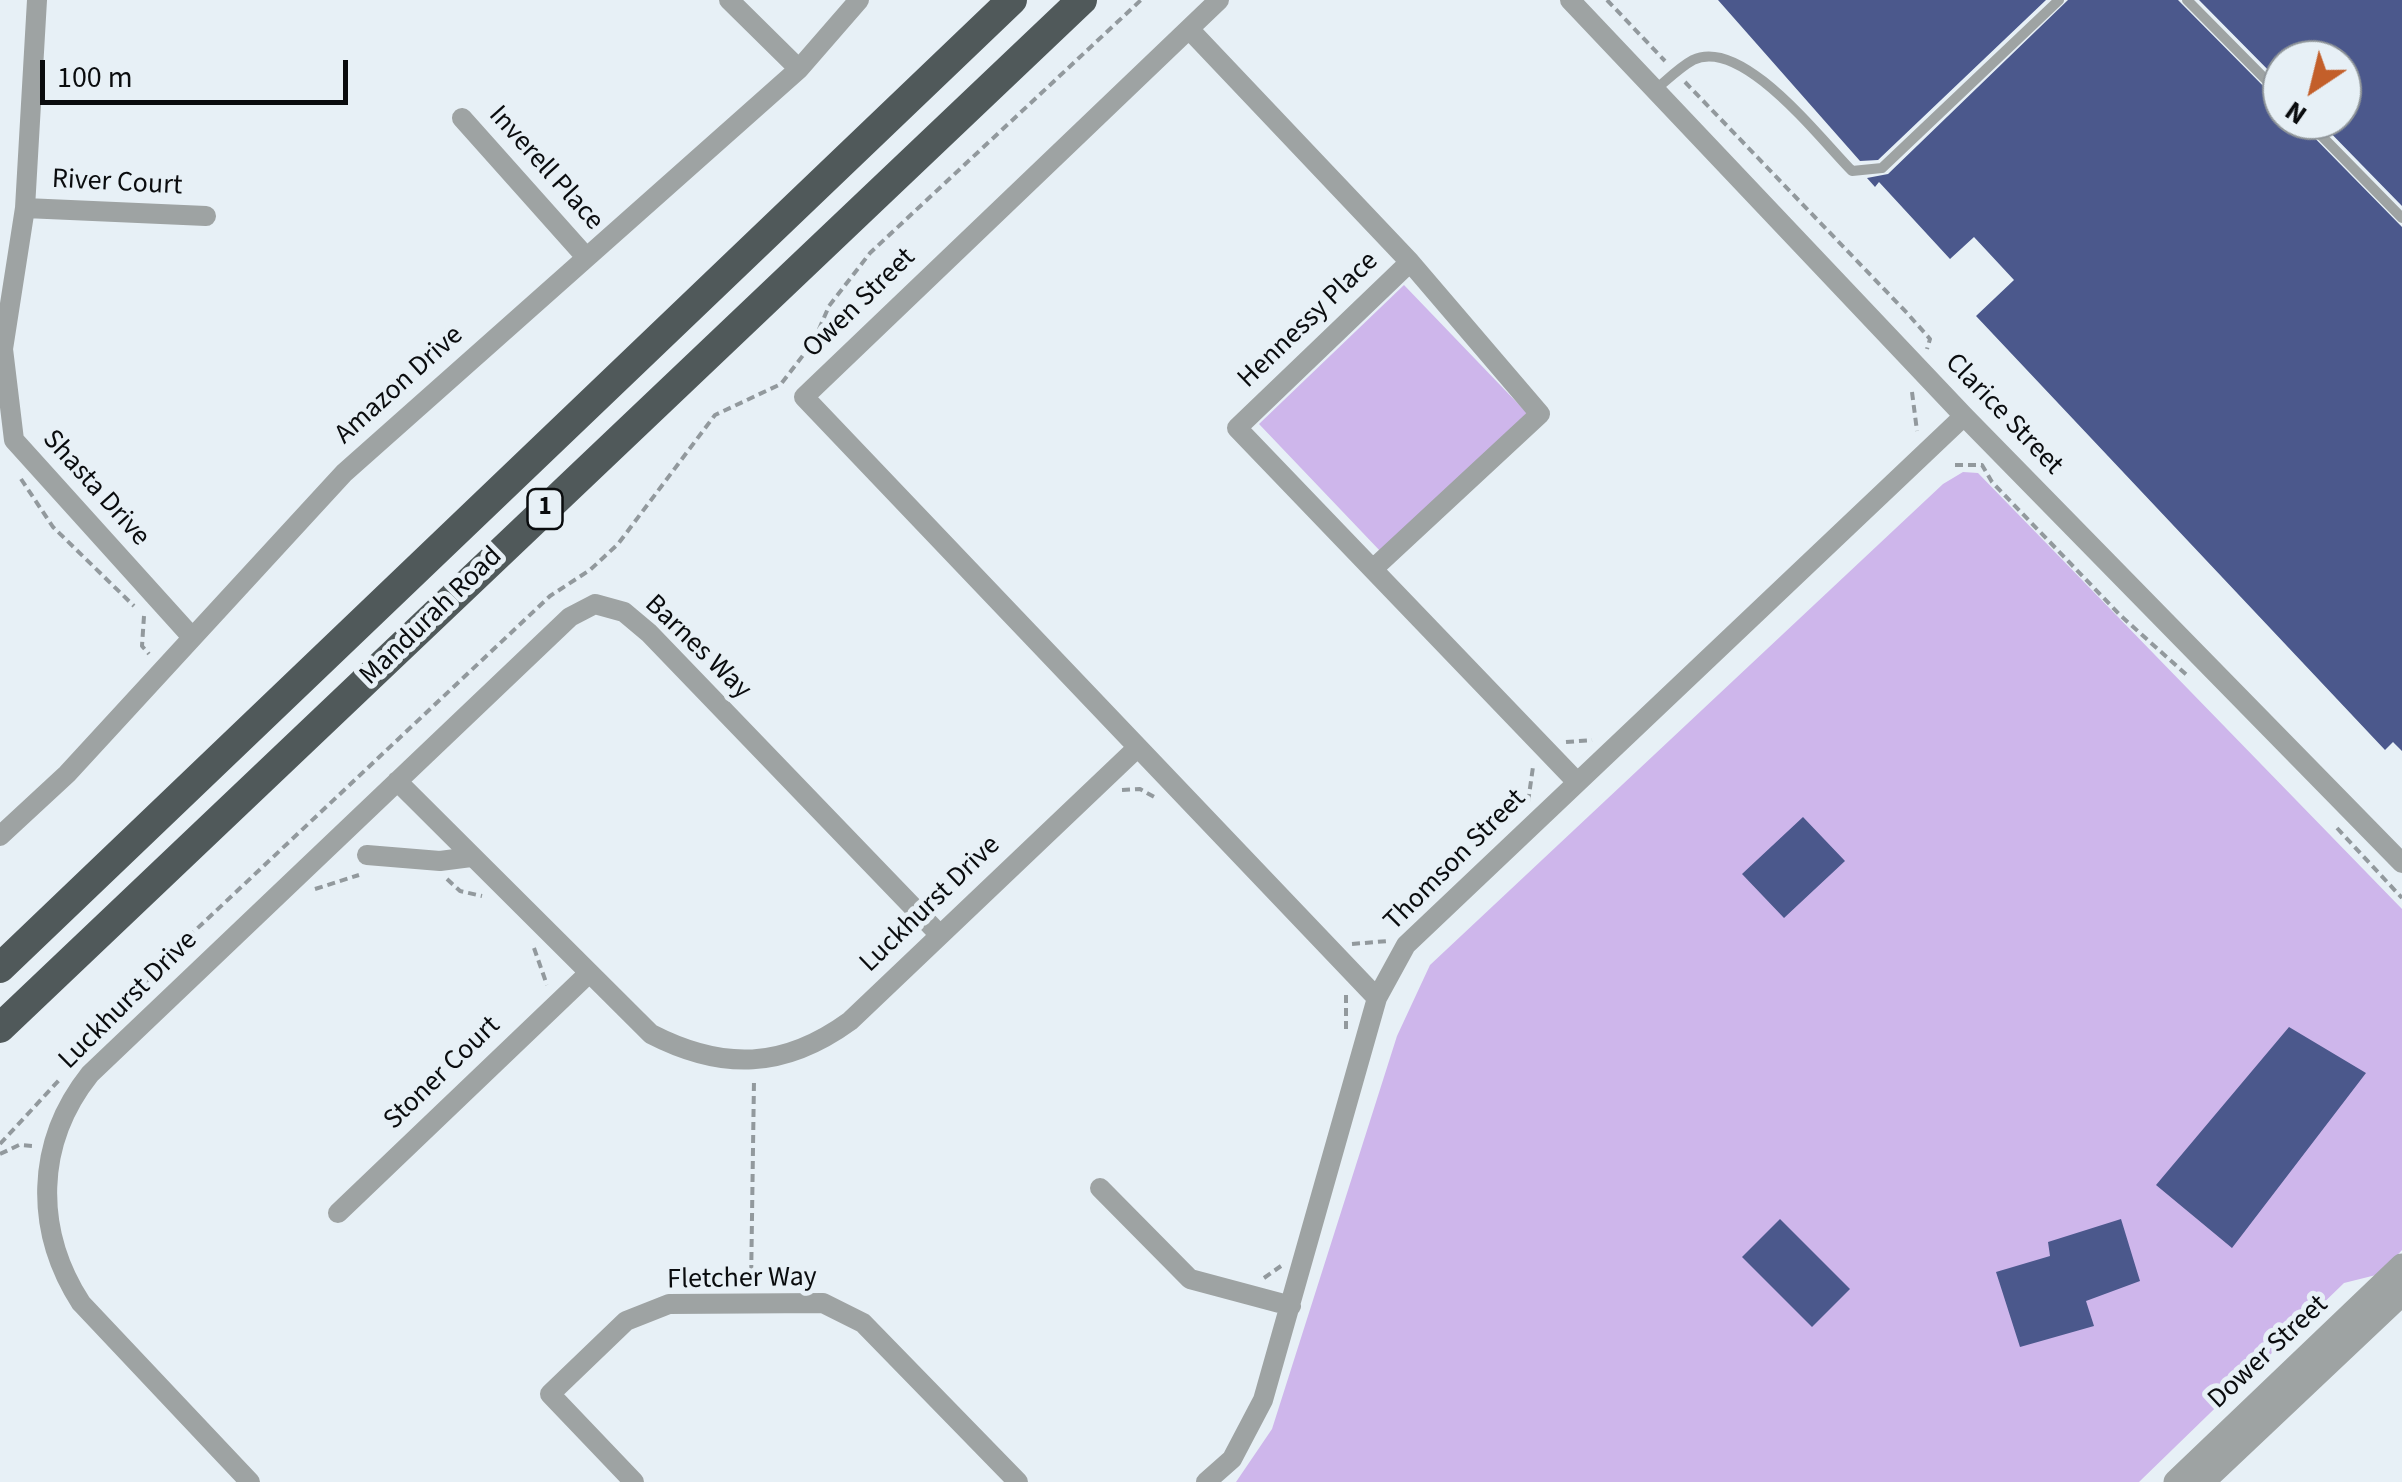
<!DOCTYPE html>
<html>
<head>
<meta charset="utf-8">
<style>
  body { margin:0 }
  #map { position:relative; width:2402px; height:1482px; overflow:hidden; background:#e7f0f6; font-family:"Source Sans 3",sans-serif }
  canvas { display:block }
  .north { position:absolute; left:2262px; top:40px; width:100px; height:100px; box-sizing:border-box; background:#e7f0f6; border:2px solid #8f9599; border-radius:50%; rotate:215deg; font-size:28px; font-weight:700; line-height:40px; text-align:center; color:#0a0c0e }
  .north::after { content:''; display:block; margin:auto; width:35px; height:45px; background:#c35f2a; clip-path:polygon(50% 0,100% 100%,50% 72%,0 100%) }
  .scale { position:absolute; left:40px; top:60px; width:308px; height:45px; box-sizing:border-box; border:5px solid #0a0c0e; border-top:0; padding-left:12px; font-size:30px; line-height:35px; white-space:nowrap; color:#0a0c0e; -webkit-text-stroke:8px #e7f0f6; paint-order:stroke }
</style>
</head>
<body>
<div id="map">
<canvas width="2402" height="1482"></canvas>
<div class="north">N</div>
<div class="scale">100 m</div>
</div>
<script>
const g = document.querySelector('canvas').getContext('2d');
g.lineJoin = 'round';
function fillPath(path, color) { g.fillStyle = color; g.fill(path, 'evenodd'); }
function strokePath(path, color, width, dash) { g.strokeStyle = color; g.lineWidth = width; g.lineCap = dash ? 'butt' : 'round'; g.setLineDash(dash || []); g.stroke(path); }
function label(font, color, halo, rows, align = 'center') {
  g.font = font + ' "Source Sans 3",sans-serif'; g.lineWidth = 10; g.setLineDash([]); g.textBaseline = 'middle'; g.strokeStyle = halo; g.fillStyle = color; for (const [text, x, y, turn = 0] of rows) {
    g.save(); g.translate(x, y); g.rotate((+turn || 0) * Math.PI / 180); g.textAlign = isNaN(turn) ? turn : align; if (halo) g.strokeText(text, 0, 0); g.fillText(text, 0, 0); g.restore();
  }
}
const green = new Path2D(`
  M1404 285 1527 413 1382 553 1259 424Z
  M1963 472 1978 473 2402 909V1250L2380 1274 2344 1283 2139 1482H1236L1272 1429 1397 1036 1430 965 1943 484Z`);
const building = new Path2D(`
  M1718 0H2046L1878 160 1860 161Z
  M2068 0H2178L2282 105V120H2297L2402 227V751L2393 742 2385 750 1976 316 2014 280 1974 237 1950 259 1879 182 1875 187 1867 178 1888 174Z
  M2199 0H2402V206L2318 120H2342V60H2282V84Z
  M1803 817 1845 861 1784 918 1742 874Z
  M2289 1027 2366 1073 2232 1248 2156 1185Z
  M1780 1219 1850 1289 1812 1327 1742 1257Z
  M2121 1219 2140 1281 2086 1301 2094 1326 2020 1347 1996 1272 2050 1256 2048 1242Z`);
const path = new Path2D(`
  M1607 0 1665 61
  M1685 82 1907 313 1930 339 1927 349
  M1912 392 1917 431
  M1955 465H1982L1992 482 2121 616 2189 677
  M21 479 53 527 134 606
  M144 616 142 646 149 654
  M1566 742 1592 740
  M1122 790 1140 789 1156 798
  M1528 802 1533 767
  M2337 828 2402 898
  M447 879 460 891 482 896
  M315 889 359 875
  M1352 944 1388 941
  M534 948 547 985
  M1346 995V1030
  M141 997 150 973 550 596 590 570 618 544 715 415 781 384 814 341 829 306 870 253 1141 0
  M0 1144 61 1078
  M0 1154 19 1145 33 1146
  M1264 1278 1281 1266
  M751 1286 754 1080`);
const service = new Path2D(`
  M2187 0 2282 96
  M1656 89C1667 80 1680 67 1693 60 1742 36 1820 139 1852 171L1882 168 2059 0
  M2306 120 2402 218`);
const minor = new Path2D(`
  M37 0 25 208 3 349 14 440 191 636
  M729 0 799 69
  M1219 0 804 397 1377 998
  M1570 0 1964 416 2402 863
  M1189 29 1410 262 1237 428 1576 781
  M462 118 586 257
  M25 208 206 216
  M1373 569 1540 414 1410 262
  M397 781 651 1034C723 1071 784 1069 850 1021L1137 748
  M0 836 67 774 344 473 799 69 859 0
  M367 855 440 861 471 857
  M1100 1188 1190 1279 1291 1306
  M338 1213 587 975
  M250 1482 81 1303C34 1230 35 1143 90 1074L570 617 595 604 624 612 649 633 939 934
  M634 1482 550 1394 626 1321 669 1304 823 1303 863 1323 1018 1482
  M1206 1482 1232 1459 1263 1400 1377 998 1406 945 1964 416`);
const tertiary = new Path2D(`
  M2176 1482 2402 1266
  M2202 1482 2402 1293`);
const trunk = new Path2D(`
  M0 968 1012 0
  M0 1028 1082 0`);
const shields = [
  [545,509,35]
];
const shieldNames = [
  ["1",545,509]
];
const streetNames = [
  ["Inverell Place",545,169,48],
  ["River Court",117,184,3],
  ["Owen Street",860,304,-44],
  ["Hennessy Place",1309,321,-44],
  ["Amazon Drive",400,386,-42],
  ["Clarice Street",2003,415,46],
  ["Shasta Drive",95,489,48],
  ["Mandurah Road",432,617,-44],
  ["Barnes Way",697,648,44],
  ["Thomson Street",1456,861,-45],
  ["Luckhurst Drive",931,905,-44],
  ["Luckhurst Drive",129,1001,-45],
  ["Stoner Court",443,1074,-44],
  ["Fletcher Way",742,1280,-1],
  ["Dower Street",2269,1353,-43]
];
fillPath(green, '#ceb6eb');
fillPath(building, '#4b588c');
strokePath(path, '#92999d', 4, [8, 5]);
strokePath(service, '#9ea3a3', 10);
strokePath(minor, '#9ea3a3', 20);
strokePath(tertiary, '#9ea3a3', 25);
strokePath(trunk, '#50595a', 30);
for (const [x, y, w] of shields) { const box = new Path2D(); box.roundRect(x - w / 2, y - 20, w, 40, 8); g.fillStyle = '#e7f0f6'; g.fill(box); strokePath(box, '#0a0c0e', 2.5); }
label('bold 25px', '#0a0c0e', null, shieldNames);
label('28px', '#0a0c0e', '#e7f0f6', streetNames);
</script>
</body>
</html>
